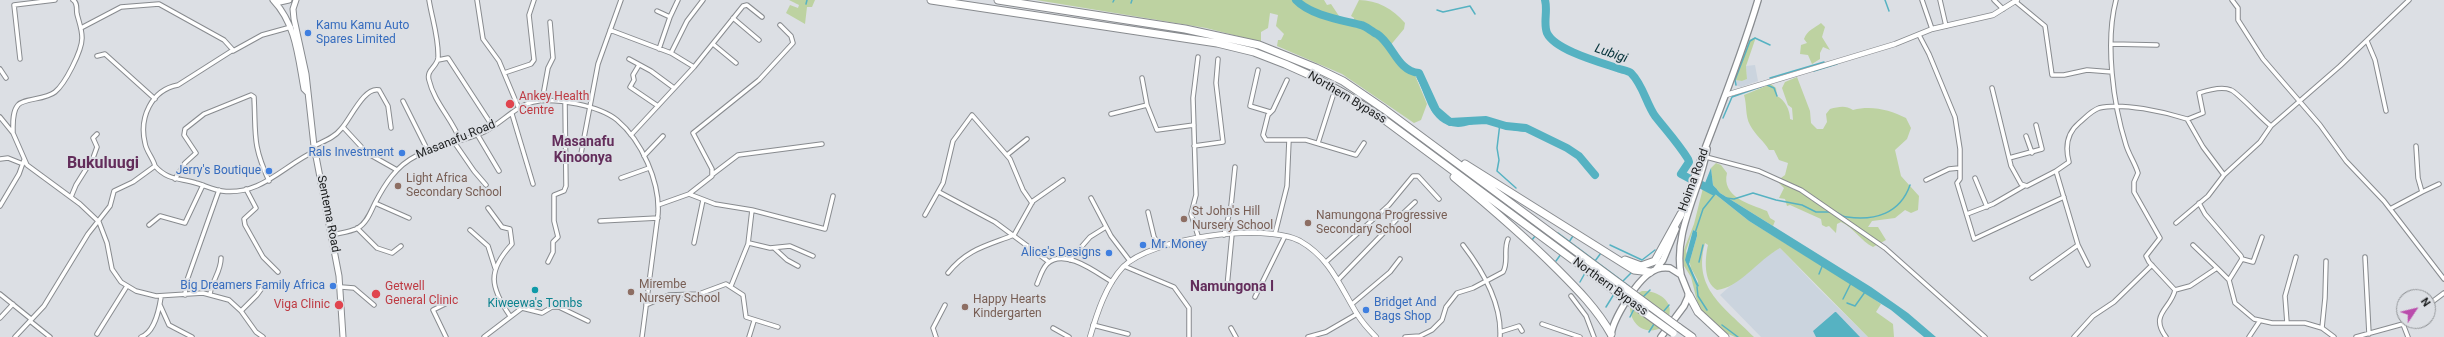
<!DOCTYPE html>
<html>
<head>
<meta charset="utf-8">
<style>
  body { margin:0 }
  #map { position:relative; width:2444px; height:337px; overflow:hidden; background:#dcdfe4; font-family:Roboto,sans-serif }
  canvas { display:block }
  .north { position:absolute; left:2396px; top:289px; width:40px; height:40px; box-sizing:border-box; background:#dcdfe4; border:1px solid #8e9194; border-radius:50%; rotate:55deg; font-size:11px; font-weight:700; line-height:16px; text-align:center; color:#1a1c1d }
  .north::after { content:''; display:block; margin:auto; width:14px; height:18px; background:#ba4dac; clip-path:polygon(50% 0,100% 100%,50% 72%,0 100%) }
</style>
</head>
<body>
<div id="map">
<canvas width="2444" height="337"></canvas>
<div class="north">N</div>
</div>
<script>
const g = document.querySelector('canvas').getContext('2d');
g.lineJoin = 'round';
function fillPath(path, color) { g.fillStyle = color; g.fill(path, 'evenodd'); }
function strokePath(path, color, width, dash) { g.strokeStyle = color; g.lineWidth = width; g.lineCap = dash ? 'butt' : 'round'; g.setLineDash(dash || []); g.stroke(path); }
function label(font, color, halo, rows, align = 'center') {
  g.font = font + ' Roboto,sans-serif'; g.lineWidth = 4; g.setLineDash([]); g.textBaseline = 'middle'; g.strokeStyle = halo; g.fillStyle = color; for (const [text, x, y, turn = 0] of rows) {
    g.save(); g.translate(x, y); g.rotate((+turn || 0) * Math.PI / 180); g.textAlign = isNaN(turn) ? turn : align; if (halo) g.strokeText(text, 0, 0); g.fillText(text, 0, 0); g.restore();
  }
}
const built = new Path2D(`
  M1755 65 1758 81 1741 87 1735 85V80L1742 81 1747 79 1746 66Z
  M1780 248 1817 287 1868 337H1761L1720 295 1761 259Z`);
const green = new Path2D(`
  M789 0H815L812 7H807L805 24 786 13 790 5 798 8 799 5Z
  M1036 0H1324L1327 5 1331 4 1341 19 1353 24 1354 18 1351 16 1359 0C1377 0 1393 9 1405 23L1404 29 1389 47 1400 63 1414 73 1427 104 1421 120 1414 123 1342 74 1277 46 1278 40H1281L1284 34 1276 26 1278 15 1270 13 1268 28 1261 32V42L1206 28Z
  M1821 23 1825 27 1822 37 1830 50 1823 47 1820 53V59L1812 64 1808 55 1800 54 1801 45 1807 43 1804 39C1807 30 1815 28 1821 23Z
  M1756 37 1746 66 1747 79 1742 81 1735 80 1749 40Z
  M1797 77 1810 111 1811 123 1817 129H1823L1827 122 1826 114 1830 109C1839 107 1845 105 1853 110 1872 105 1890 110 1906 118L1911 128 1907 139 1895 150 1901 176 1919 196 1918 210 1911 213 1905 210 1895 218 1872 221 1868 227H1878L1886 240 1873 247C1861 241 1854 228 1841 222L1837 224 1836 233 1829 226 1826 227 1822 225 1821 219 1790 205 1787 206 1785 199 1779 198 1784 188 1779 183 1781 178 1785 175 1788 163 1779 160 1774 150H1769C1764 141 1755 135 1750 125 1745 116 1747 104 1744 95L1771 84 1776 88 1777 96C1785 100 1790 110 1790 119L1793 120 1792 108 1788 105 1782 88 1785 82Z
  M1716 163 1721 165 1727 173C1721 197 1750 204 1767 211L1770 218 1775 221 1773 226 1720 193 1713 185 1711 168Z
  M1703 188 1710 190 1749 221 1858 288 1881 304 1876 312 1893 324 1894 337H1868L1780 248C1758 260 1739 288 1717 290 1703 282 1705 258 1708 245L1705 243C1692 289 1725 307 1754 337H1735L1724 332 1704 315 1698 305 1691 277 1684 266 1682 256 1685 247 1694 224ZM1693 230 1697 232V236L1689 264 1698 281 1697 287 1686 251Z
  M1642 291C1656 290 1674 300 1669 316L1638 293Z
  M1630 305 1661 328C1644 336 1629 323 1630 305Z`);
const water = new Path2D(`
  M1414 73 1429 95 1434 111 1448 122 1486 121 1533 132C1515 133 1502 126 1485 123 1476 122 1467 127 1458 127 1427 125 1427 93 1414 73Z
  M1711 168 1713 185 1720 193 1871 287 1908 313 1936 337H1924L1891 310 1749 221 1710 190 1703 188Z
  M1693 230 1697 232V236L1689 264 1699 286 1697 287 1685 260Z
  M1835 312H1836L1860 337H1816L1813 331Z`);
const stream = new Path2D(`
  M1885 0 1889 11
  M1113 2 1114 0
  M1131 3 1132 0
  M806 4 807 0
  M1437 10 1443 12 1470 6 1475 14
  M1814 71 1837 64
  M1770 78 1824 62
  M1736 85 1735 80 1750 41 1755 38 1770 45
  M1767 85 1774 88 1777 96
  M1723 118 1732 97 1763 86
  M1500 123 1497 148 1499 160 1497 171 1516 188
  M1726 198 1734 199 1753 193 1776 200 1802 205 1816 212H1830
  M1835 212C1840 213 1842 217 1847 217 1874 221 1900 214 1910 185
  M1558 233 1629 286
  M1695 233 1703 209 1715 194
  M1532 240 1535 236
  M1569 242 1573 236
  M1610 245 1642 260 1655 250
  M1556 261 1561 254
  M1595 261 1601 253
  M1699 262 1703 245
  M1819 274 1823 264
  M1623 281 1631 273
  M1580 282 1585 273
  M1697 287 1698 296 1707 310
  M1643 297 1650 290
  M1843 299 1851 283
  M1847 303 1855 306 1865 292
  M1606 307 1614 294
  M1663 312 1669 305
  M1630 317 1634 309
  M1722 325 1738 337
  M1649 332 1654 324`);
const river = new Path2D(`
  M1296 0C1310 15 1341 20 1361 25 1366 26 1372 32 1377 34 1393 44 1397 71 1419 73L1436 110 1450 122 1486 120 1506 126 1526 128 1567 148 1579 156 1595 175
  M1545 0C1548 11 1543 23 1547 33 1555 50 1599 62 1617 68 1621 70 1628 70 1631 73 1643 85 1646 103 1655 116 1666 130 1678 143 1688 159L1689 162 1681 174 1713 191`);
const minor = new Path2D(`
  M429 0C432 19 439 38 438 58 437 67 426 70 429 80 434 102 452 119 460 140
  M477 0 483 39 499 61 519 109
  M1922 0 1932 29
  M1940 0 1946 26
  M1994 0 2003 9
  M2116 0C2105 42 2113 104 2126 145 2129 155 2135 163 2138 173L2134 182V192L2160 238 2146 256 2149 262 2175 290
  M2232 0 2238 8V20L2263 59 2320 125 2346 161 2384 201 2444 279
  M2016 2 2045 26 2052 75H2064L2087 70 2112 72
  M657 11 670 17
  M733 18 759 40
  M610 30 671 53 694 67
  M1919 35 1929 54 1955 117 1960 149V179L1957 183 1974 239 2064 197
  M2367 41 2375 60 2386 111
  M713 44 736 63
  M2112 44 2157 45
  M659 49 670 17 678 0
  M233 51 262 35 291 27
  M671 53 687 21 703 0
  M97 56 105 54 155 99
  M1198 57 1193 98 1196 195 1191 214 1199 239
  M20 59 14 5 55 0
  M629 59 651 71 674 88
  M438 60 448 58 493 127
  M639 65 633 75 634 80 630 87 658 106
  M0 69 6 78
  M1258 70 1250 106 1270 112
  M504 73 531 64 534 60 529 15 534 0
  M1142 78 1147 105 1157 130 1194 125
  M1287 80 1273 110 1268 115 1263 135 1266 140H1306L1356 155 1364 143
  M1992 88 2011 166 2021 184 2027 186 2056 171
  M403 101 428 151
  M542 101 548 68 553 58 550 22
  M512 114 533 184
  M1111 114 1147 105
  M0 117 13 133 27 165 80 204 99 222 107 243 112 269 121 282 136 291 156 296 203 293 229 300 241 311 256 332 263 337
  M2188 119 2203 113 2199 93C2208 90 2222 86 2231 90 2237 92 2262 119 2271 126
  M343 127 367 153 397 170
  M13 132C13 124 12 112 18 105 24 98 45 100 55 92 65 84 82 51 82 38 82 29 79 22 77 14 76 9 78 3 73 0
  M477 134 499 171
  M631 135 694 67 743 6 747 5 762 17
  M2026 136 2032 153
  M454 142 474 171 486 185
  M1318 143 1333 96
  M314 146C324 141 334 138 341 129 350 120 364 86 379 90L388 106 391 128
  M1194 146 1223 142 1216 83 1218 59
  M1007 155 1027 139
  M644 156 663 136
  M1706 157 1759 171 1801 190 1885 248 1985 337
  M2009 158 2042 149 2036 125
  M0 159 8 158 23 164
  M580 159 598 64 621 0
  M155 166C167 180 179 178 196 183 204 185 213 190 222 191 261 196 284 165 315 151
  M713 174 738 155 822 144
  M621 178 649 168
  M1975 178 1987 207
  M175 179 185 163 196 153 184 135 185 129 204 114 251 95 254 97C256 135 252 144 269 181
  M1926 180 1949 169 1959 168
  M246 189 256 208 244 219 245 225 263 257 278 272
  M939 192 995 222 1049 262
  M2422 192 2439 184
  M689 194 715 204 752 210 825 229 833 196
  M71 197 76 185 93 158 97 147 93 138 97 134
  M1091 198 1111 236 1130 261
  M375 203 409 218
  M2199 203 2205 214 2241 256 2242 259 2229 280 2235 303 2254 319 2272 323H2305L2322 328 2334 337
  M658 205 689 194 712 176V169L693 133 759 80 793 43 791 36 780 25
  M0 206 19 174 24 160
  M488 208 502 227 510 229 512 244C487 271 490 287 510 316
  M2390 209 2422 192 2418 178 2416 146
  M1148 212 1154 237 1161 247
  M1967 214 1993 204 2024 186
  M925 215 943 183 953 141 972 115 1010 159 1023 190 1032 203
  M600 221 658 218
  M2176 223 2208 196 2224 175
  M149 225 160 216 185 223 203 185
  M357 228 377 248 392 253 401 246
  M470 230 488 246 495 268
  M1275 234 1287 186 1289 140
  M332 235C340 233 350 232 358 228 367 223 371 211 375 203 385 184 396 166 416 156 437 145 462 142 484 132 501 124 515 106 533 102 555 97 600 106 617 120 642 141 660 182 658 214L642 337
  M1224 235 1231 206 1235 167
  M694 243 703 200
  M749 243 770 248 790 246 813 256
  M1463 245C1483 271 1502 303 1500 337
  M2193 245 2217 268
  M774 248 787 260 798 266
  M2365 257 2369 334
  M2242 259 2253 262 2262 237
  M1070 260 1090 237 1106 227
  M548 262 553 252V242L558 237 554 221V195L564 191 566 186 565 102
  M1326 262 1389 205 1413 176H1418L1439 199
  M2088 265 2078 245 2056 171 2069 162C2065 147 2067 133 2079 123 2086 117 2091 111 2099 108 2122 102 2165 112 2187 119L2203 147 2224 175 2260 142 2271 126 2340 66 2409 0
  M1124 266 1174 287 1189 308V337
  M948 273C967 249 986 246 1014 235L1033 201 1063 180
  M2032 278 2078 245
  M1338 280 1397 219 1415 202
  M1037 284C1040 277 1042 269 1047 264 1064 247 1097 273 1112 282
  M731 286 748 244 752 210
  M341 287 354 288 374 305
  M1227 287 1232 234
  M2175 290 2190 286 2217 268 2229 280
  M0 294 31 319
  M210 294C212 280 221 272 221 258
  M185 295 186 283 219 190
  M1571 296 1586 316 1594 337
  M1255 297 1285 236
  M1352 304 1390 272 1400 259
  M160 305 169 325 192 337
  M646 305 669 295 699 294 726 284 743 295 746 317 778 327
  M2428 305 2444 293
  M241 311 257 295 265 284
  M0 318 13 304
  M30 321 50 337
  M2287 323 2285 296 2296 257
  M1542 324 1580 337
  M1093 325 1128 334
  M1053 328 1069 337
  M1231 328 1236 337
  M2322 328 2325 298 2326 261
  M1500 332 1519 326 1522 331
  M97 334 127 286
  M15 337 44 306 88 234 110 206 114 191 133 182 155 166C153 158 146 151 145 143 139 118 151 90 178 85L233 50 224 40 159 4 121 7 81 28
  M141 337C155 332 159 310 161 297
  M446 337 433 310 449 302
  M484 337 522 308 542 313 552 307H559L588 321
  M749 337 754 321
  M936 337 933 328 945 305
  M1308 337 1326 332 1357 314
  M1405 337 1420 336 1432 330 1442 320 1446 307 1457 293 1473 288 1503 272C1509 262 1503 250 1508 239
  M2074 337 2093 316 2114 302 2152 265
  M2166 337C2149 314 2171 309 2175 290
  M2249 337 2259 322
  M2356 337 2403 324 2408 337`);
const tertiary = new Path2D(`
  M1726 95 1895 44 1932 29 1993 15 2017 0
  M1090 337C1097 313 1106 285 1123 267 1151 238 1264 222 1300 241 1330 258 1340 286 1357 314 1362 322 1369 330 1376 337`);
const secondary = new Path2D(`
  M273 0C296 24 298 57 304 89L307 92
  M296 0 293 9 294 19 306 74 314 146 339 276 343 337
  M274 1 280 2 289 0`);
const primary = new Path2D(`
  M1680 217C1705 144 1736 74 1758 0
  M1656 269 1663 260 1676 229
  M1681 275C1673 231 1700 191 1707 149
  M1611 335C1613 319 1636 282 1650 273 1656 268 1663 267 1670 268L1681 275 1689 295 1684 306 1661 337`);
const motorway = new Path2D(`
  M931 0 1217 43 1254 52 1285 64 1314 77 1345 94 1382 118 1619 294
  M998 0 1185 29 1259 45 1316 68 1343 81 1384 109 1624 287
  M1465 164 1634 270 1650 272
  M1454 177C1489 206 1524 236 1557 269 1577 289 1597 309 1611 334
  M1625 260 1641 266 1655 261 1681 214
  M1689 295 1698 312 1725 337
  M1678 327 1692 337`);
const motorwayBridge = new Path2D(`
  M1624 287 1678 327
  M1619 294 1673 333`);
const markers = [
  [308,33,4,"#3f7fe0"],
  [510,104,5,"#e0444e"],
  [402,153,4,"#3f7fe0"],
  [269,171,4,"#3f7fe0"],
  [398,186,4,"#8d6e63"],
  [1184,219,4,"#8d6e63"],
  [1308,223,4,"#8d6e63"],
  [1143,245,4,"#3f7fe0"],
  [1109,253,4,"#3f7fe0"],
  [333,286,4,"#3f7fe0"],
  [535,290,4,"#0f9aa8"],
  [631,292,4,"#8d6e63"],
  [376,294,5,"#e0444e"],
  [339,305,5,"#e0444e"],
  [965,307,4,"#8d6e63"],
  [1366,310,4,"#3f7fe0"]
];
const shopNames = [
  ["Kamu Kamu Auto",316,26,"left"],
  ["Spares Limited",316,40,"left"],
  ["Rals Investment",394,153],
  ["Jerry's Boutique",261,171],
  ["Mr. Money",1151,245,"left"],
  ["Alice's Designs",1101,253],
  ["Big Dreamers Family Africa",325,286],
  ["Bridget And",1374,303,"left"],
  ["Bags Shop",1374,317,"left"]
];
const healthNames = [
  ["Ankey Health",519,97],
  ["Centre",519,111],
  ["Getwell",385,287],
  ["General Clinic",385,301],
  ["Viga Clinic",330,305,"right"]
];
const streetNames = [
  ["Northern Bypass",1347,98,31],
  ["Masanafu Road",456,140,-22],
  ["Hoima Road",1694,180,-70],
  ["Sentema Road",328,214,79],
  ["Northern Bypass",1610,287,36]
];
const educationNames = [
  ["Light Africa",406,179],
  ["Secondary School",406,193],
  ["St John's Hill",1192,212],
  ["Nursery School",1192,226],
  ["Namungona Progressive",1316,216],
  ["Secondary School",1316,230],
  ["Mirembe",639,285],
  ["Nursery School",639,299],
  ["Happy Hearts",973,300],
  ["Kindergarten",973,314]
];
const cultureNames = [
  ["Kiweewa's Tombs",535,304]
];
const waterNames = [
  ["Lubigi",1611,54,19]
];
const quarterNames = [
  ["Masanafu",583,142],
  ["Kinoonya",583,158],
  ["Namungona I",1232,287]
];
const districtNames = [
  ["Bukuluugi",103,164]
];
fillPath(built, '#cbd4de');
fillPath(green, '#bdd2a1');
fillPath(water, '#56b2c2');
strokePath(stream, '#56b2c2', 1.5);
strokePath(river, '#56b2c2', 8);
strokePath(minor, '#888b8f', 5.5);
strokePath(tertiary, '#888b8f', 6);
strokePath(secondary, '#888b8f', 7);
strokePath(primary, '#888b8f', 8);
strokePath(motorway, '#888b8f', 9);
strokePath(minor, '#fff', 3.5);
strokePath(tertiary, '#fff', 4.5);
strokePath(secondary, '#fff', 5);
strokePath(primary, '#fff', 5.5);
strokePath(motorway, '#fff', 7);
strokePath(motorwayBridge, '#888b8f', 9, []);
strokePath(motorwayBridge, '#fff', 7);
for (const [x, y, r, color] of markers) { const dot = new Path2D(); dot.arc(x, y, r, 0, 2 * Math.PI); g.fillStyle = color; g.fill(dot); strokePath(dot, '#dcdfe4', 1.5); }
label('12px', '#366cbe', '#dcdfe4', shopNames, 'right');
label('12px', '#be3a42', '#dcdfe4', healthNames, 'left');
label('12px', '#1a1c1d', '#dcdfe4', streetNames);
label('12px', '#785e54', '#dcdfe4', educationNames, 'left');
label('12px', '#0d838f', '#dcdfe4', cultureNames);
label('italic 13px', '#033138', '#dcdfe4', waterNames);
label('bold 14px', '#632d5b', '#dcdfe4', quarterNames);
label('bold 16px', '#632d5b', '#dcdfe4', districtNames);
</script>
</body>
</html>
